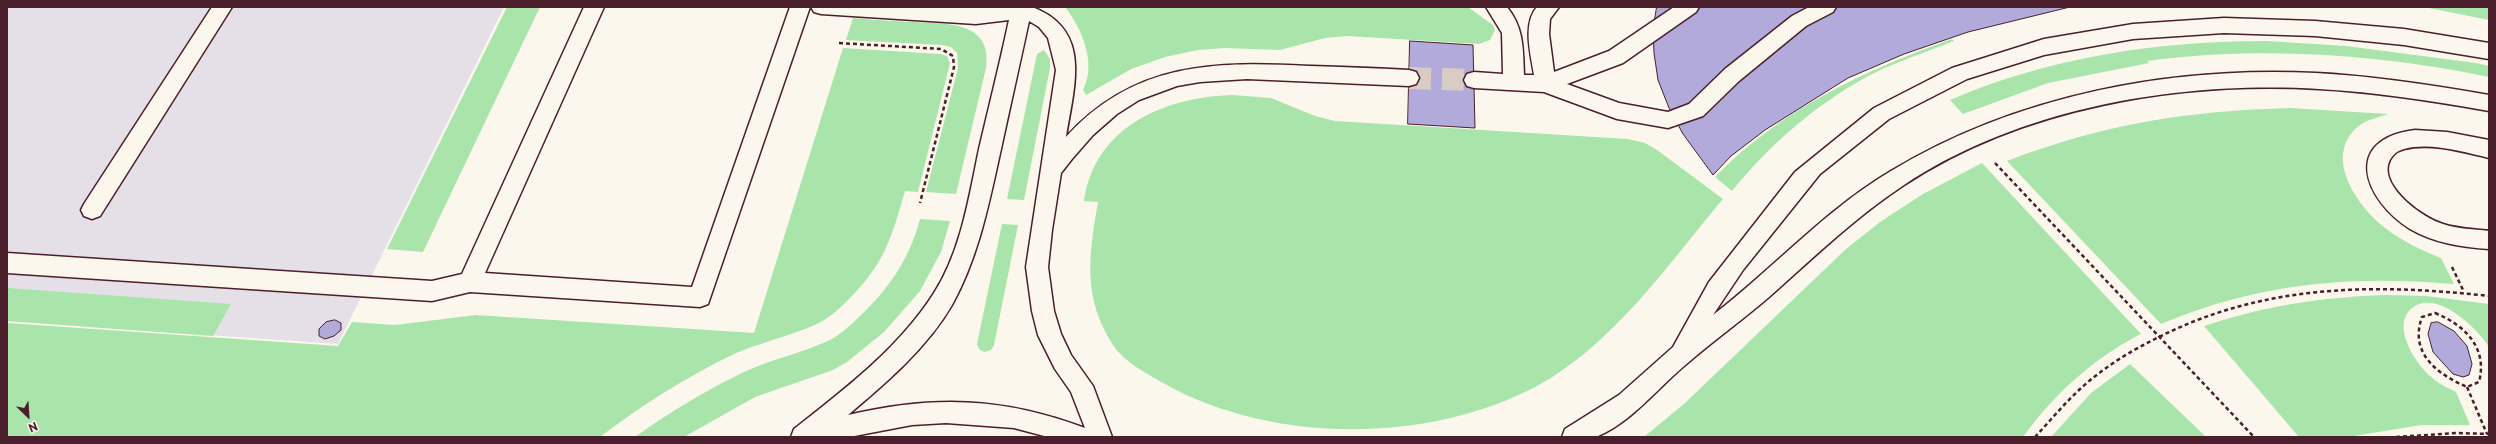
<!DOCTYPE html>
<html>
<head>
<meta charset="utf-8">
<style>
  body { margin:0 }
  #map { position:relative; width:2496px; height:444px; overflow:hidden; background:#fbf7ec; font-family:"Playpen Sans",sans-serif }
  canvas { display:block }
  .frame { position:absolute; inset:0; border:8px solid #4a1f2b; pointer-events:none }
  .north { position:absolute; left:8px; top:396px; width:40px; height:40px; -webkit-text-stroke:3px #fbf7ec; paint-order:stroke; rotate:155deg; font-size:11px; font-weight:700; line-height:16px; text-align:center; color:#4a1f2b }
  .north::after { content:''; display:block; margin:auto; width:14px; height:18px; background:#4a1f2b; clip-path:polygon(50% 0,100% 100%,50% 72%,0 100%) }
</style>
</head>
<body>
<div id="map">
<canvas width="2496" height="444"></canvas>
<div class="frame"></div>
<div class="north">N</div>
</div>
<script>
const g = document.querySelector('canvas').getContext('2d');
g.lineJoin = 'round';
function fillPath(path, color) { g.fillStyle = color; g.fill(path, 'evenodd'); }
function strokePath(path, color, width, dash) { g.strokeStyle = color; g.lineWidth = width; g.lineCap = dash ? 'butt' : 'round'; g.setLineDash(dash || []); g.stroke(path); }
const built = new Path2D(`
  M7 7H504L338 344 7 321Z`);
const green = new Path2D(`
  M507 7H540L423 252 387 249Z
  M1065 7H1468L1493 25 1495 30 1490 40 1479 44 1347 36 1325 38 1280 50 1225 48 1198 50 1165 57 1131 69 1086 95 1083 90C1097 63 1082 29 1065 7Z
  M2424 7H2489V20Z
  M853 18C873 20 894 21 914 22 947 24 993 21 986 68L956 194 926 192 958 68 957 53 951 47 942 45 846 40Z
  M1952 39 1954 41C1922 54 1885 65 1856 83 1808 111 1767 148 1732 191L1715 177C1780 110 1865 70 1952 39Z
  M2267 41 2346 46 2476 63 2489 66V77C2377 54 2260 46 2147 61L2149 63 2048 83 1963 114 1950 100C2050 57 2158 41 2267 41Z
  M843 48 940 54 947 56 950 63 918 192 905 191C891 239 885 263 848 300 839 309 829 318 817 324 791 336 761 342 734 354 686 377 642 405 600 437H7V323L338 346 352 322 395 325 476 315 754 333Z
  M1044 50 1050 59V68L1024 200 1007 199 1037 54Z
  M1233 95 1271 98 1315 116 1335 121 1628 139 1645 143 1657 150 1723 199C1668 264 1614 344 1537 386 1427 444 1273 444 1165 384 1146 373 1125 363 1113 345 1082 297 1089 254 1098 202L1084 201C1095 126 1165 97 1233 95Z
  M2290 108 2388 114C2379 117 2367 120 2360 125 2321 155 2357 206 2385 228 2402 241 2421 250 2441 258L2454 284C2350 275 2258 283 2161 324L2007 161C2103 124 2187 111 2290 108Z
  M1982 163 2141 334C2095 357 2053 395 2023 437H1644L1685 403 1846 249 1880 222 1923 194Z
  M920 219 950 221 941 252 920 291 884 332 847 362 833 370 755 397 684 437H635C670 412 706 390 744 372 772 359 802 353 830 340 840 335 848 327 856 320 887 291 909 261 920 219Z
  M1002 224 1018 225 994 345 991 350 984 352 979 349 977 344Z
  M7 288 231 304 213 336 7 321Z
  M2385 295 2426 296 2489 304V347C2477 328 2433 285 2409 311 2393 329 2416 364 2430 376 2438 383 2447 388 2456 392L2470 425H2421L2348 437H2299L2204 326C2264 306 2322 297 2385 295Z
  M2130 364 2206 437H2051L2091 393Z`);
const building = new Path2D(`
  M1657 7H2070L1968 32 1904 54 1848 78 1765 130 1731 156 1713 175 1683 134 1669 108 1658 80 1654 53 1653 29Z
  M1410 41 1473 45 1475 128 1408 124Z
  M335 320 341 323V330L334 336 325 339 319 336V329L326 322Z
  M2438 322 2454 331 2467 346 2472 364 2469 375 2463 377 2453 374 2433 352 2428 334 2431 323Z`);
const minorTunnel = new Path2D(`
  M1409 78 1474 80`);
const path = new Path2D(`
  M839 43 941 49 953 56 954 67 920 203
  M1995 163 2254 437
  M2452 267 2464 292
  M2435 313C2465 325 2488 348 2479 382L2467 387C2437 374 2409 353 2422 317Z
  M2467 387 2487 434
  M2035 437C2049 422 2063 405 2078 391 2100 370 2127 353 2153 340 2261 284 2371 283 2489 296
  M2396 437 2457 433 2489 434`);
const minor = new Path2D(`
  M212 7H232L100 216 92 219 84 216 81 210 84 204Z
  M584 7H604L485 273 692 287 790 7H810L708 304 700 307 470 292 432 301 7 273V253L432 281 462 274Z
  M811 7H1032C1093 30 1074 86 1066 137 1134 62 1215 61 1309 66 1342 67 1376 68 1409 70L1416 72 1419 78 1416 84 1409 86 1247 79 1200 82 1177 86 1139 100 1117 114 1093 135 1072 159 1061 173 1052 230 1048 267 1054 311 1061 334 1071 355 1093 386 1112 437H1048L1014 428 946 423 912 425 849 437H791L794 429C845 389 899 348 934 293 961 251 969 197 979 149 989 106 1000 63 1009 20L976 24 821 14 814 12ZM1029 21 1039 27 1048 38 1056 70 1026 267 1032 311 1038 335 1055 369 1071 392 1085 428C1003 397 933 395 848 415 886 383 927 348 952 305 979 256 989 203 1001 149 1010 106 1020 64 1029 21Z
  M1486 7H1507C1524 28 1523 49 1524 75H1534C1531 55 1522 24 1537 7H1559L1550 19 1549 34 1554 72 1609 51 1674 7H1699L1696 12 1623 63 1567 84 1619 103 1668 112 1689 104 1725 69 1792 16 1809 7H1836L1833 12 1806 26 1739 81 1703 116 1668 128 1617 119 1544 92 1474 88 1467 86 1464 80 1467 74 1474 72 1503 74 1502 33Z
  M2224 18 2315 21 2404 29 2489 43V59L2404 45 2315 36 2224 33 2133 39 2044 55 1967 79 1889 119 1820 174 1743 270 1713 315C1773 269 1825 210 1891 171 2017 95 2170 66 2316 73 2374 76 2432 85 2489 95V111C2433 101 2376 92 2319 89 2179 81 2022 107 1904 185 1854 218 1812 259 1768 298 1740 322 1710 343 1683 367 1656 390 1631 422 1598 436 1588 440 1572 437 1562 437L1565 429 1619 395 1673 347 1709 282 1795 172 1874 108 1952 68 2044 39 2133 24Z
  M2415 130 2447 132 2489 140V158C2463 152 2431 142 2404 149 2396 151 2390 157 2388 165 2383 189 2423 218 2443 224 2458 229 2474 229 2489 231V249C2461 247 2434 243 2410 229 2363 199 2342 139 2415 130Z`);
fillPath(built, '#e5e0e7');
fillPath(green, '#a9e5ab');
fillPath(building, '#b2aadb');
strokePath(building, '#4a1f2b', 1);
strokePath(minorTunnel, '#d8ccc5', 22, [22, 11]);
strokePath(minor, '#4a1f2b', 3);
strokePath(path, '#4a1f2b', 2.5, [4, 3]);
fillPath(minor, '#fbf7ec');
</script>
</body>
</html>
